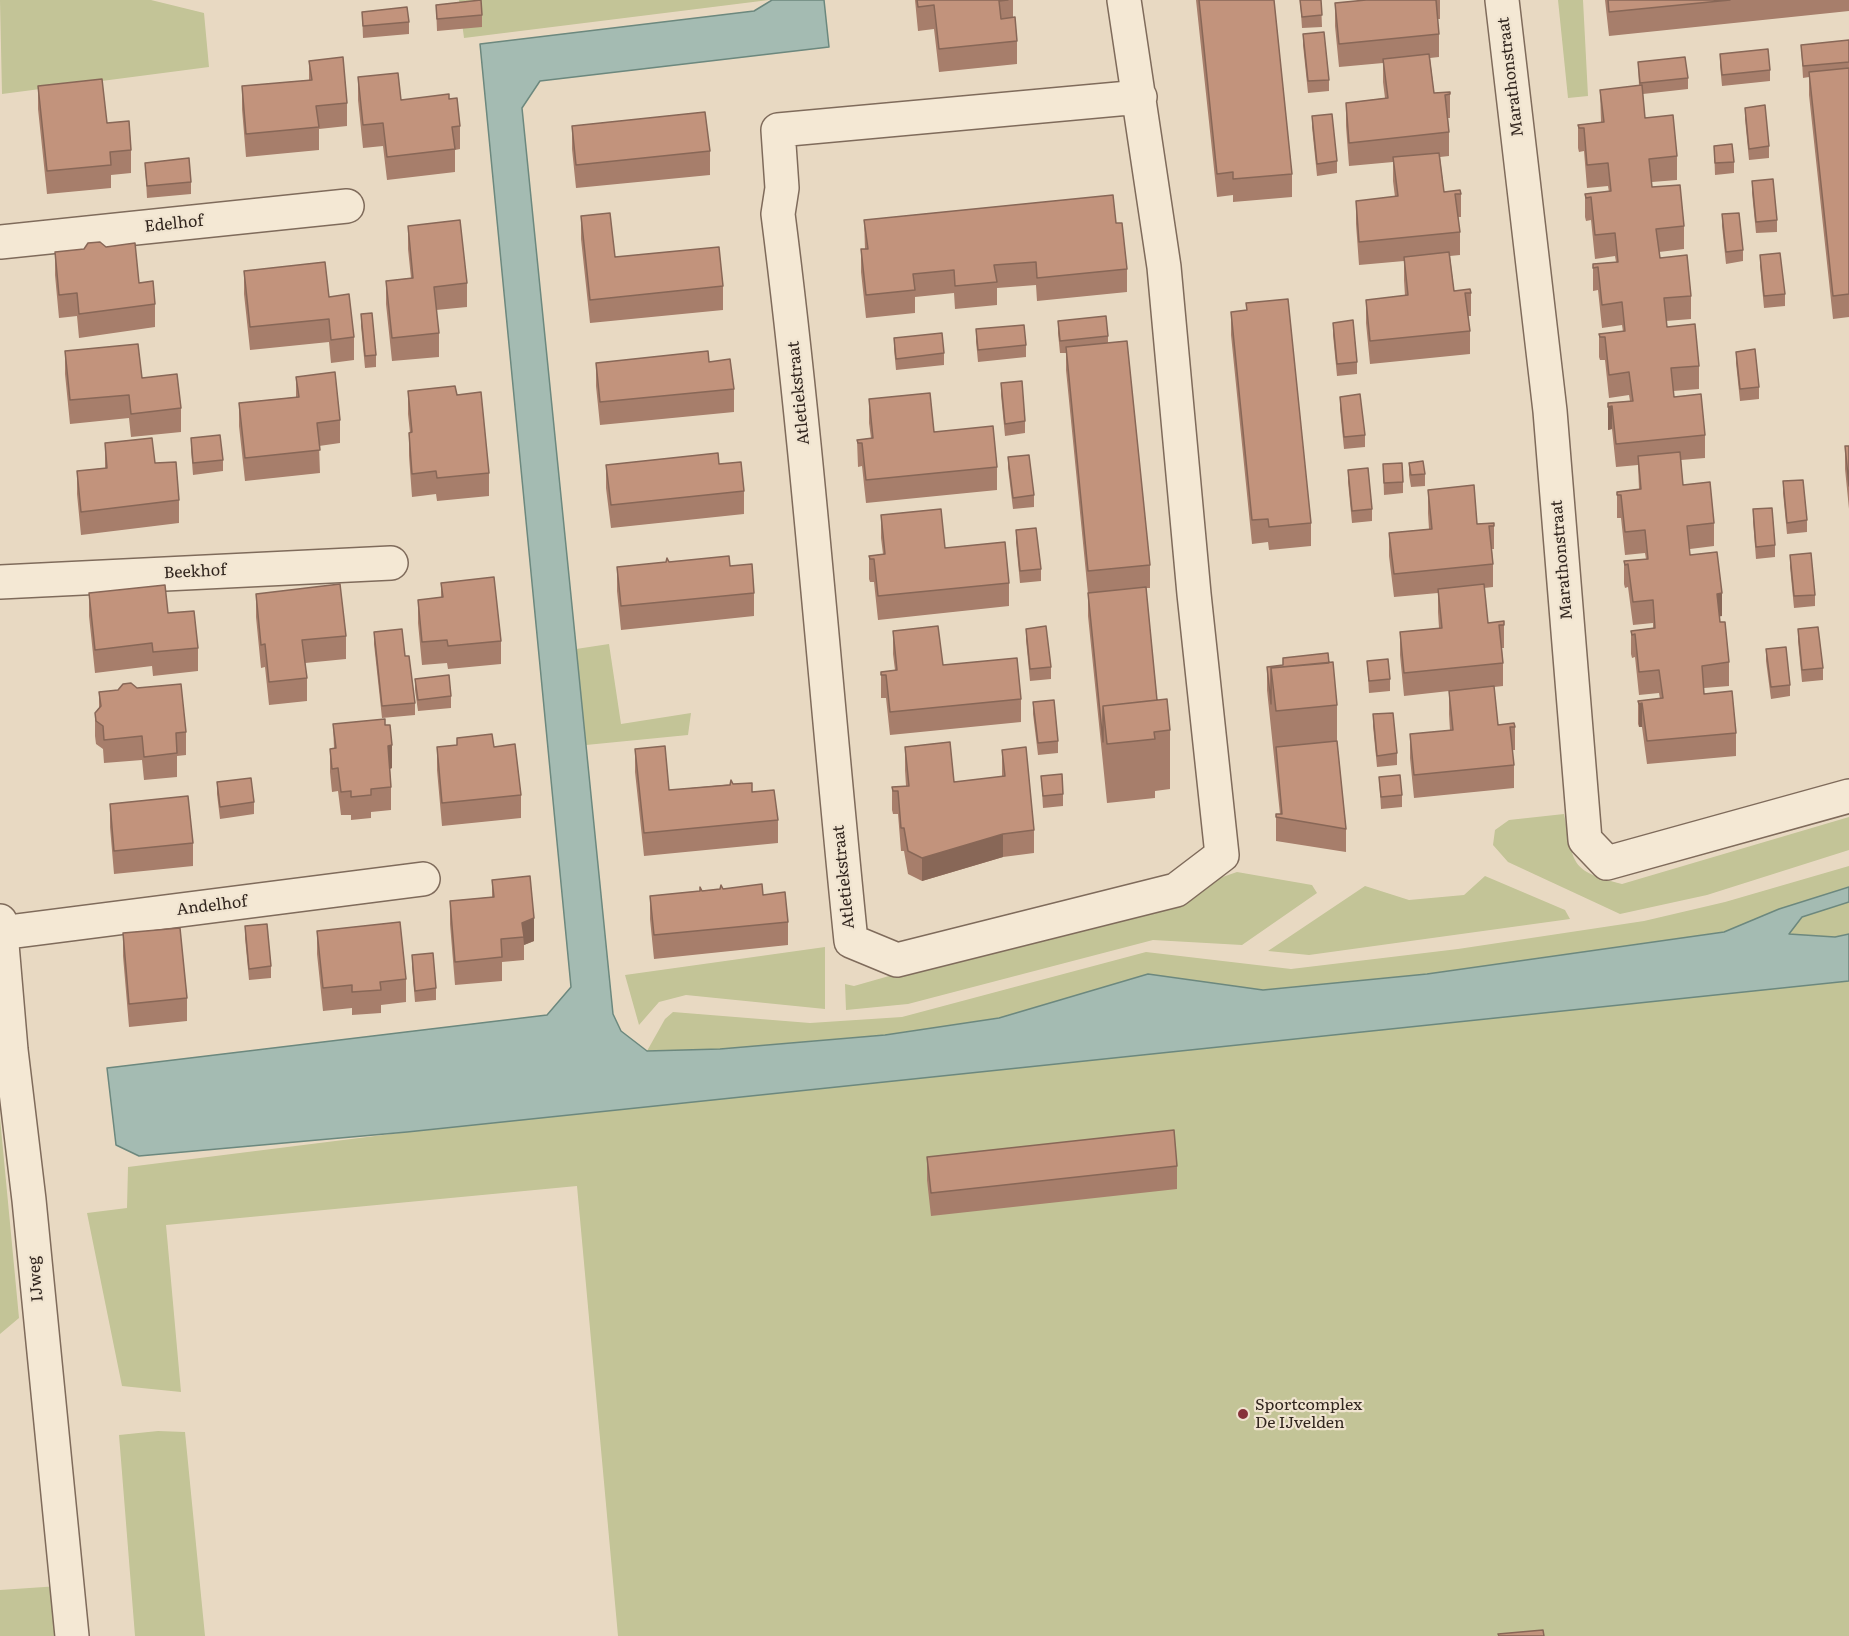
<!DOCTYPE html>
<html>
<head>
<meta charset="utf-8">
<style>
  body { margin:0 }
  canvas { display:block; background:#e8d9c2 }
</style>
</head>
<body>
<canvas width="1849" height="1636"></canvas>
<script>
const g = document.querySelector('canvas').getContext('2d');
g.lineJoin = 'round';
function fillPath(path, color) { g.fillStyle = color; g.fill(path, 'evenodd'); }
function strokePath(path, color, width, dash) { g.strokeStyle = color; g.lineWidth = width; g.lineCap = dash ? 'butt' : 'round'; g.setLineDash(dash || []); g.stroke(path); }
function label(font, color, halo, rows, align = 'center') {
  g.font = font + ' Literata,serif'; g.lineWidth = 4.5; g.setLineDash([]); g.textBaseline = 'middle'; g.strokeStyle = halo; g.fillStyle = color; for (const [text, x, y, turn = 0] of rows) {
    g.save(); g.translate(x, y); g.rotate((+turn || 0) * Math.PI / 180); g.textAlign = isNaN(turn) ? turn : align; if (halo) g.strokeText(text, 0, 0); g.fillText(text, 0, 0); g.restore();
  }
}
const green = new Path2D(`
  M0 0H151L204 13 209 67 2 94Z
  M459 0H769L464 38Z
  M1558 0H1583L1588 96 1568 98Z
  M609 644 621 724 691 713 688 735 586 745 576 649Z
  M1564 814C1574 864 1569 871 1622 884L1849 817V850L1707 895 1620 914 1508 862 1493 845 1495 830 1509 820Z
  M1849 866V887L1779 909 1724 932 1427 974 1263 990 1148 974 999 1018 885 1035 720 1049 647 1051 665 1019 673 1012 810 1023 902 1017 1146 952 1291 969 1458 949 1644 921 1725 902Z
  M1237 872 1312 885 1317 893 1242 945 1153 940 908 1004 846 1010 845 984 854 986 1156 900Z
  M1485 876 1565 910 1570 919 1309 955 1268 951 1365 886 1409 900 1464 895Z
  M1849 902V934L1835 937 1789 934 1802 917Z
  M825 947V1009L686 995 659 1002 639 1025 625 975Z
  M1849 965V1636H618L577 1186 166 1225 181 1392 122 1386 87 1213 127 1208 128 1167 407 1132Z
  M0 1118 19 1318 0 1334Z
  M158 1431 185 1432 205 1636H135L119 1435Z
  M59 1586 64 1636H0V1590Z`);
const water = new Path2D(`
  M772 0H824L829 47 540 81 522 108 613 1014 621 1031 647 1051 720 1049 885 1035 999 1018 1148 974 1263 990 1427 974 1724 932 1779 909 1849 887V902L1802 917 1789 934 1835 937 1849 934V981L407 1132 139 1156 116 1145 107 1068 547 1015 571 987 480 44 754 11Z`);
const minor = new Path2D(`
  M1124 0 1164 267 1194 594 1222 855 1176 890 897 960 851 941C826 699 809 456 778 214L782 188 778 130 1140 97
  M1502 0 1550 411 1585 840 1607 863 1849 796
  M0 242 347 206
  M0 582 391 563
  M0 921 11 1050 29 1200 72 1636
  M1 933 423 879`);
const wall = new Path2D(`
  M915 0H1013V18L1017 41V64L939 72 934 29 918 31Z
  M1196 0H1274L1292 174V197L1233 202V195L1217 197Z
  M1300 0H1321L1322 27 1302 28Z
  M1366 0H1440V19H1437L1439 34V57L1430 58 1434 93 1450 92V118H1448L1449 132V156L1440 157 1444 192 1461 194V217H1458L1460 232V255L1450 256 1454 291 1471 293V316H1468L1470 331V354L1370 364 1366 323V300L1405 296 1404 280V261L1359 265 1356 224V201L1395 197 1393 181V162L1349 166 1346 126V103L1385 98 1383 82V63L1339 67 1335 26V3Z
  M1605 0H1849V11L1609 36Z
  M436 5 482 15V27L437 31Z
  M362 12 409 22V34L363 38Z
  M1303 34 1329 80V91L1308 93 1303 45Z
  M1849 42V317L1833 319 1809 95V77L1803 78 1801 45Z
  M1720 54 1770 70V81L1722 86 1720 65Z
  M309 61 347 103V126L319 129V150L246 157 242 109V86L309 81Z
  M1638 62 1688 78V89L1643 94 1645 118 1677 156V180L1652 182V187L1684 226V249L1659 252 1660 258 1691 296V319L1666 321 1667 327 1699 366V389L1673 391 1674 397 1705 435V458L1681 460 1683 485 1714 523V546L1690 549V555L1722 616H1720V622L1729 662V686L1704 688V694L1736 733V756L1647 764 1642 727H1639L1638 724V701L1660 699 1659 693 1639 695 1635 657 1632 658 1631 654V631L1653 628V623L1633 625 1628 587 1625 588 1624 584V561L1646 559 1645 553 1625 555 1621 518H1617V492L1639 489 1638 465 1616 467 1612 429 1608 430V403L1630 401 1629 395 1609 398 1605 360H1600L1599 357V334L1623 332 1622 325 1602 328 1598 290 1593 291V264L1616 262 1615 256 1595 259 1591 220 1586 221 1585 217V194L1609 192 1608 186 1587 188 1584 151 1579 152 1578 148V125L1601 122 1600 90 1639 86Z
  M358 77 401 100 449 99 460 126V149L455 150V172L387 180 383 146 363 148 358 100Z
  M38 86 107 123 131 150V173L111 175V188L47 194 38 109Z
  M1745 108 1769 146V158L1749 160 1745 119Z
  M1312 116 1337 161V173L1317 176 1312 127Z
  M572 126 710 151V175L576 188 572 149Z
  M1714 146 1734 162V173L1715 175Z
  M145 163 191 182V194L147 198Z
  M1752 181 1777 220V232L1756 233 1752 193Z
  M1722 214 1743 250V261L1726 264 1722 226Z
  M581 216 615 257 723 286V310L590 323 581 239Z
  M864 220 1116 223 1127 269V292L1037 301 1036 285 997 288V305L955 309 954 293 915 297V313L866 318 861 272V249H865Z
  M408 226 467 283V307L436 310 439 333V357L392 361 386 304V281L411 278 408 249Z
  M55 252 139 283 155 304V327L79 338 77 316 59 318 55 275Z
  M1760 255 1785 294V306L1764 308 1760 266Z
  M244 271 329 297 354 337V360L331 363 329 342 250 350 244 294Z
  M1231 312 1311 523V546L1269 550 1268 542 1252 544 1231 335Z
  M361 314 376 355V367L365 368 361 326Z
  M1058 321 1108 336V343L1150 565V588H1146L1157 700 1170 730V789L1155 791V798L1107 803 1088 616V594L1066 370V353H1060L1058 333Z
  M1333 323 1357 362V374L1337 376 1333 335Z
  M976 329 1026 345V357L978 362 976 341Z
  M894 338 944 353V365L896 370 894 349Z
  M65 351 142 378 181 408V432L131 437 129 418 70 424 65 374Z
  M1736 352 1759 387V399L1740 401 1736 363Z
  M709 362 734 389V412L600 425 596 386V363Z
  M296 377 340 420V443L319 446 320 473 245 481 239 426V403L296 397Z
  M1001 383 1025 421V433L1005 436 1001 395Z
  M408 391 457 395 489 473V496L437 501 436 494 412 497 409 456V433H410L408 414Z
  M1340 397 1365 435V447L1344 449 1340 409Z
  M869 399 934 432 997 467V490L866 503 862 466 858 467 857 440 871 438 869 423Z
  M191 438 223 460V471L193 475 191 449Z
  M105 443 155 463 179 500V523L81 535 77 494V471L105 468Z
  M1845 446H1849V509L1845 469Z
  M1008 457 1034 495V507L1013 509 1008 468Z
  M1409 463 1425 474V486L1411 487 1409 475Z
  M719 464 744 491V514L611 528 606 488V465Z
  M1383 464 1403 482V493L1384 495Z
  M1348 470 1372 509V521L1352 523 1348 482Z
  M1783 481 1807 520V532L1787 534 1783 493Z
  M1428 490 1477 524 1494 523V549H1492L1493 564V587L1484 588 1488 623 1504 621V648H1502L1503 663V686L1494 687 1498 725 1515 727V750H1512L1514 765V788L1414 798 1410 758V734L1450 731 1449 714V691L1404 696 1400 655V632L1439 628 1438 612V593L1394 597 1389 556V533L1429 529 1428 513Z
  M1753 509 1775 545V557L1756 559 1753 521Z
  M881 515 945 548 1009 583V606L878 620 874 582H870L869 579V556L883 554 881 538Z
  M1016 530 1041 569V581L1020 583 1016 542Z
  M1790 555 1815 595V606L1794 608 1790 567Z
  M669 562 730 566 754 593V616L621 630 617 591V567Z
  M441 583 501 641V664L448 669 447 663 422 665 418 623V600L441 598Z
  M89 593 168 613 198 648V671L153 676 152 666 95 673 89 616Z
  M256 594 346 636V659L305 663 307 678V701L269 705 265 667 261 668 256 617Z
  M1026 629 1051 667V679L1030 681 1026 640Z
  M1798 629 1823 668V680L1802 682 1798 641Z
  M893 631 943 665 1021 699V722L890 735 886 698H881V672L895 670 893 654Z
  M374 632 405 656 415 703V715L382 718 374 644Z
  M1766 649 1790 685V696L1771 699 1766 661Z
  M1367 661 1390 679V691L1369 693Z
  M1329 663 1337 705V741L1346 829V852L1276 841V814H1280L1267 690V667Z
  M415 679 451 696V708L418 711 415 690Z
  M99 692 186 732V755L177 756V777L144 780 142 760 104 763 103 749 96 744 95 736V713L99 708Z
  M1033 702 1058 741V753L1038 755 1033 714Z
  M1373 714 1397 753V765L1377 767 1373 726Z
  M333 724 385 725 392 768 390 769 391 787V810L371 812V818L351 820V815H341L338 791 332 792 330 772V749L334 748Z
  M457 738 494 747 521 795V818L442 826 437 770V747L457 745Z
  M905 747 954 782 1002 777V750L1034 830V853L1003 857 922 881 908 874 904 851H901L898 814H893L892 810V787L906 786 905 770Z
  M635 749 669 790 733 784 778 820V843L644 856 635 772Z
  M1041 776 1063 794V806L1043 808Z
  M1379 777 1402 795V807L1381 809Z
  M217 782 254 802V814L220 819 217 794Z
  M110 804 193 843V866L114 874 110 827Z
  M492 880 534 941 524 945V960L502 962V981L455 985 450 924V901L492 897Z
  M723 889 763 895 788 922V945L654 959 650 919V896Z
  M245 926 271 966V978L249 980 245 938Z
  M317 931 406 979V1002L381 1005V1013L352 1015V1008L323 1011 317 954Z
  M123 933 187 998V1021L129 1027 123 956Z
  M412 955 436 988V1000L415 1002 412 967Z
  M927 1157 1177 1166V1189L931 1216 927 1180Z`);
const shadedWall = new Path2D(`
  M1612 406V429L1608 430V407Z
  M1722 593V616L1717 617V594Z
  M1642 703V727H1639V704Z
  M392 745V768L388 769V746Z
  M1003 834V857L922 881V858Z
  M534 918V941L524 945 522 923Z`);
const building = new Path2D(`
  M481 0 482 15 437 19 436 5Z
  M917 0H1008L999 1 1001 19 1015 17 1017 41 939 49 934 5 918 7Z
  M1199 0H1274L1292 174 1233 179V172L1217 174Z
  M1300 0H1321L1322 15 1302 17Z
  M1366 0H1436L1439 34 1339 44 1335 3Z
  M1608 0H1730L1609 12Z
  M407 7 409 22 363 26 362 12Z
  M1324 32 1329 80 1308 81 1303 34Z
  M1849 40V62L1803 66 1801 45Z
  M1768 49 1770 70 1722 75 1720 54Z
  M1429 54 1434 93 1450 92V94L1445 95 1449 132 1349 143 1346 103 1388 98 1383 59Z
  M343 57 347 103 316 106 319 127 246 134 242 86 312 80 309 61Z
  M1685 57 1688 78 1640 83 1638 62Z
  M1849 68V294L1833 296 1809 72Z
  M398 73 401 100 449 94V99L457 98 460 126 452 127 455 149 387 157 383 123 363 125 358 77Z
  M102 79 107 123 129 121 131 150 110 152 111 165 47 171 38 86Z
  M1642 85 1645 118 1673 115 1677 156 1649 159 1652 187 1680 185 1684 226 1656 229 1660 258 1687 255 1691 296 1664 298 1667 327 1695 324 1699 366 1671 368 1674 397 1701 394 1705 435 1616 444 1612 406 1608 407V403L1633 401 1629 372 1609 375 1605 337H1600L1599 334 1625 331 1622 302 1602 305 1598 267 1593 268V264L1618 262 1615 233 1595 235 1591 197 1586 198 1585 194 1611 191 1608 163 1587 165 1584 128H1579L1578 125 1604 122 1600 90Z
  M1765 105 1769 146 1749 149 1745 108Z
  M705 112 710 151 576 165 572 126Z
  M1332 114 1337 161 1317 164 1312 116Z
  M1732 144 1734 162 1715 163 1714 146Z
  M1439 153 1444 192 1460 190 1461 194H1455L1460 232 1359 242 1356 201 1398 196 1393 157Z
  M189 158 191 182 147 186 145 163Z
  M1773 179 1777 220 1756 222 1752 181Z
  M1113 195 1116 223H1122L1127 269 1037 278 1036 262 994 265 997 282 955 286 954 270 913 274 915 290 866 295 861 249H868L864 220Z
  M610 213 615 257 719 247 723 286 590 300 581 216Z
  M1739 213 1743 250 1726 252 1722 214Z
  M460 220 467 283 434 287 439 333 392 338 386 281 413 278 408 226Z
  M100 242 106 247 135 243 139 283 153 281 155 304 79 314 77 293 59 295 55 252 84 249 88 243Z
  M1449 252 1454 291 1470 289 1471 293H1465L1470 331 1370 341 1366 300 1408 295 1404 257Z
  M1780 253 1785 294 1764 296 1760 255Z
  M325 262 329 297 349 294 354 337 331 340 329 319 250 327 244 271Z
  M1288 299 1311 523 1269 527 1268 519 1252 520 1231 312 1247 310 1246 303Z
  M372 313 376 355 365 356 361 314Z
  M1106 316 1108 336 1060 341 1058 321Z
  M1353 320 1357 362 1337 364 1333 323Z
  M1024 325 1026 345 978 350 976 329Z
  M942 333 944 353 896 359 894 338Z
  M1127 341 1150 565 1088 571 1066 347Z
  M138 344 142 378 177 374 181 408 131 414 129 395 70 400 65 351Z
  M1755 349 1759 387 1740 389 1736 352Z
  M708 351 709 362 730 359 734 389 600 402 596 363Z
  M335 372 340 420 317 423 320 450 245 458 239 403 299 397 296 377Z
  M1022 381 1025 421 1005 424 1001 383Z
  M455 386 457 395 481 392 489 473 437 478 436 471 412 474 409 433 412 432 408 391Z
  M930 393 934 432 993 426 997 467 866 480 862 443H858L857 440 873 438 869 399Z
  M1360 394 1365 435 1344 437 1340 397Z
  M220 435 223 460 193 463 191 438Z
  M152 438 155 463 176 462 179 500 81 512 77 471 107 468 105 443Z
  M1845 446H1849V486Z
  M1680 452 1683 485 1710 482 1714 523 1687 526 1690 555 1717 552 1722 593 1717 594 1720 622H1725L1729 662 1702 666 1704 694 1732 691 1736 733 1647 741 1642 703 1639 704 1638 701 1663 698 1659 670 1639 672 1635 634 1632 635 1631 631 1655 628 1653 600 1633 602 1628 564 1625 565 1624 561 1648 559 1645 530 1625 532 1621 495H1617V492L1641 489 1638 456Z
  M718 453 719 464 741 462 744 491 611 505 606 465Z
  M1029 455 1034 495 1013 498 1008 457Z
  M1423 461 1425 474 1411 475 1409 463Z
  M1402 463 1403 482 1384 483 1383 464Z
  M1368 468 1372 509 1352 511 1348 470Z
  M1803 480 1807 520 1787 523 1783 481Z
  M1474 485 1477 524 1494 523V526H1489L1493 564 1394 574 1389 533 1432 529 1428 490Z
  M1772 508 1775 545 1756 547 1753 509Z
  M941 509 945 548 1005 542 1009 583 878 596 874 559H870L869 556 885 554 881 515Z
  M1036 528 1041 569 1020 571 1016 530Z
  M1811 553 1815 595 1794 596 1790 555Z
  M729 556 730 566 752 564 754 593 621 606 617 567 666 562 667 558 669 562Z
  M494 577 501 641 448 646 447 640 422 642 418 600 443 597 441 583Z
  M340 584 346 636 302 640 307 678 269 682 265 644 261 645 256 594Z
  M1484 584 1488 623 1504 621V625H1499L1503 663 1404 673 1400 632 1442 628 1438 589Z
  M165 585 168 613 194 611 198 648 153 652 152 643 95 650 89 593Z
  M1146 587 1157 700 1103 706V742L1088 593Z
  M938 626 943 665 1017 658 1021 699 890 712 886 675H881V672L897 670 893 631Z
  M1046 626 1051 667 1030 669 1026 629Z
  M1818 627 1823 668 1802 670 1798 629Z
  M402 629 405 656H409L415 703 382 706 374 632Z
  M1786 647 1790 685 1771 687 1766 649Z
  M1328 653 1329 663 1271 668V704L1267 667 1283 665V658Z
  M1388 659 1390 679 1369 681 1367 661Z
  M1333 662 1337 705 1276 711 1271 668Z
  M449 675 451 696 418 700 415 679Z
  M131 683 137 688 181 684 186 732 176 733 177 753 144 757 142 736 104 740 103 726 96 721 95 713 101 706 99 692 118 690 123 684Z
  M1494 686 1498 725 1514 723 1515 727H1510L1514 765 1414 775 1410 734 1453 730 1449 691Z
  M1167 699 1170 730 1154 732 1155 739 1107 744 1103 706Z
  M1054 700 1058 741 1038 743 1033 702Z
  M1393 713 1397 753 1377 756 1373 714Z
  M385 719V725H390L392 745 388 746 391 787 371 789V795L351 797V791L341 792 338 768 332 769 330 749 336 748 333 724Z
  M492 734 494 747 515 744 521 795 442 803 437 747 457 745V738Z
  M1337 741 1346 829 1276 817V814H1282L1276 747Z
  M950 742 954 782 1005 776 1002 750 1026 747 1034 830 1003 834 922 858 908 851 904 828H901L898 791H893L892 787 909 786 905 747Z
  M665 746 669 790 730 785 731 780 733 784 752 783V792L774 790 778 820 644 833 635 749Z
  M1062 774 1063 794 1043 796 1041 776Z
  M1400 775 1402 795 1381 797 1379 777Z
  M251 778 254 802 220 807 217 782Z
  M188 796 193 843 114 851 110 804Z
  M530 876 534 918 522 923 524 937 501 939 502 957 455 962 450 901 494 897 492 880Z
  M762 884 763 895 785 892 788 922 654 935 650 896 700 891V887L702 891 720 889 721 885 723 889Z
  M400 922 406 979 380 982 381 990 352 992V985L323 988 317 931Z
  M267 924 271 966 249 969 245 926Z
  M180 928 187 998 129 1004 123 933Z
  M433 953 436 988 415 991 412 955Z
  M1174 1130 1177 1166 931 1193 927 1157Z
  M1543 1630 1544 1636H1499L1498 1634Z`);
const markers = [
  [1243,1414,6,"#87323a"]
];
const streetNames = [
  ["Marathonstraat",1511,77,-97],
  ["Edelhof",174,224,-6],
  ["Atletiekstraat",799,393,-96],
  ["Marathonstraat",1562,560,-95],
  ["Beekhof",195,572,-3],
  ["Atletiekstraat",844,877,-96],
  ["Andelhof",212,906,-7],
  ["IJweg",36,1279,-95]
];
const poiNames = [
  ["Sportcomplex",1255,1405],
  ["De IJvelden",1255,1423]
];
fillPath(green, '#c3c497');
fillPath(water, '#a4bbb2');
strokePath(water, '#6c887e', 1.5);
strokePath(minor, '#7f6b5b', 36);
strokePath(minor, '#f4e8d4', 33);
fillPath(wall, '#a77e6b');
fillPath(shadedWall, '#886757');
fillPath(building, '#c2937c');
strokePath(building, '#886757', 1.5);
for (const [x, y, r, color] of markers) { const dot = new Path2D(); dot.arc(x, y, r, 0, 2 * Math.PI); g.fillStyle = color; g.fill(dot); strokePath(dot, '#f0e4d0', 2); }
label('16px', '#31251e', '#f0e4d0', streetNames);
label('16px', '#31251e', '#f0e4d0', poiNames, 'left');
</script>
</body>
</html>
